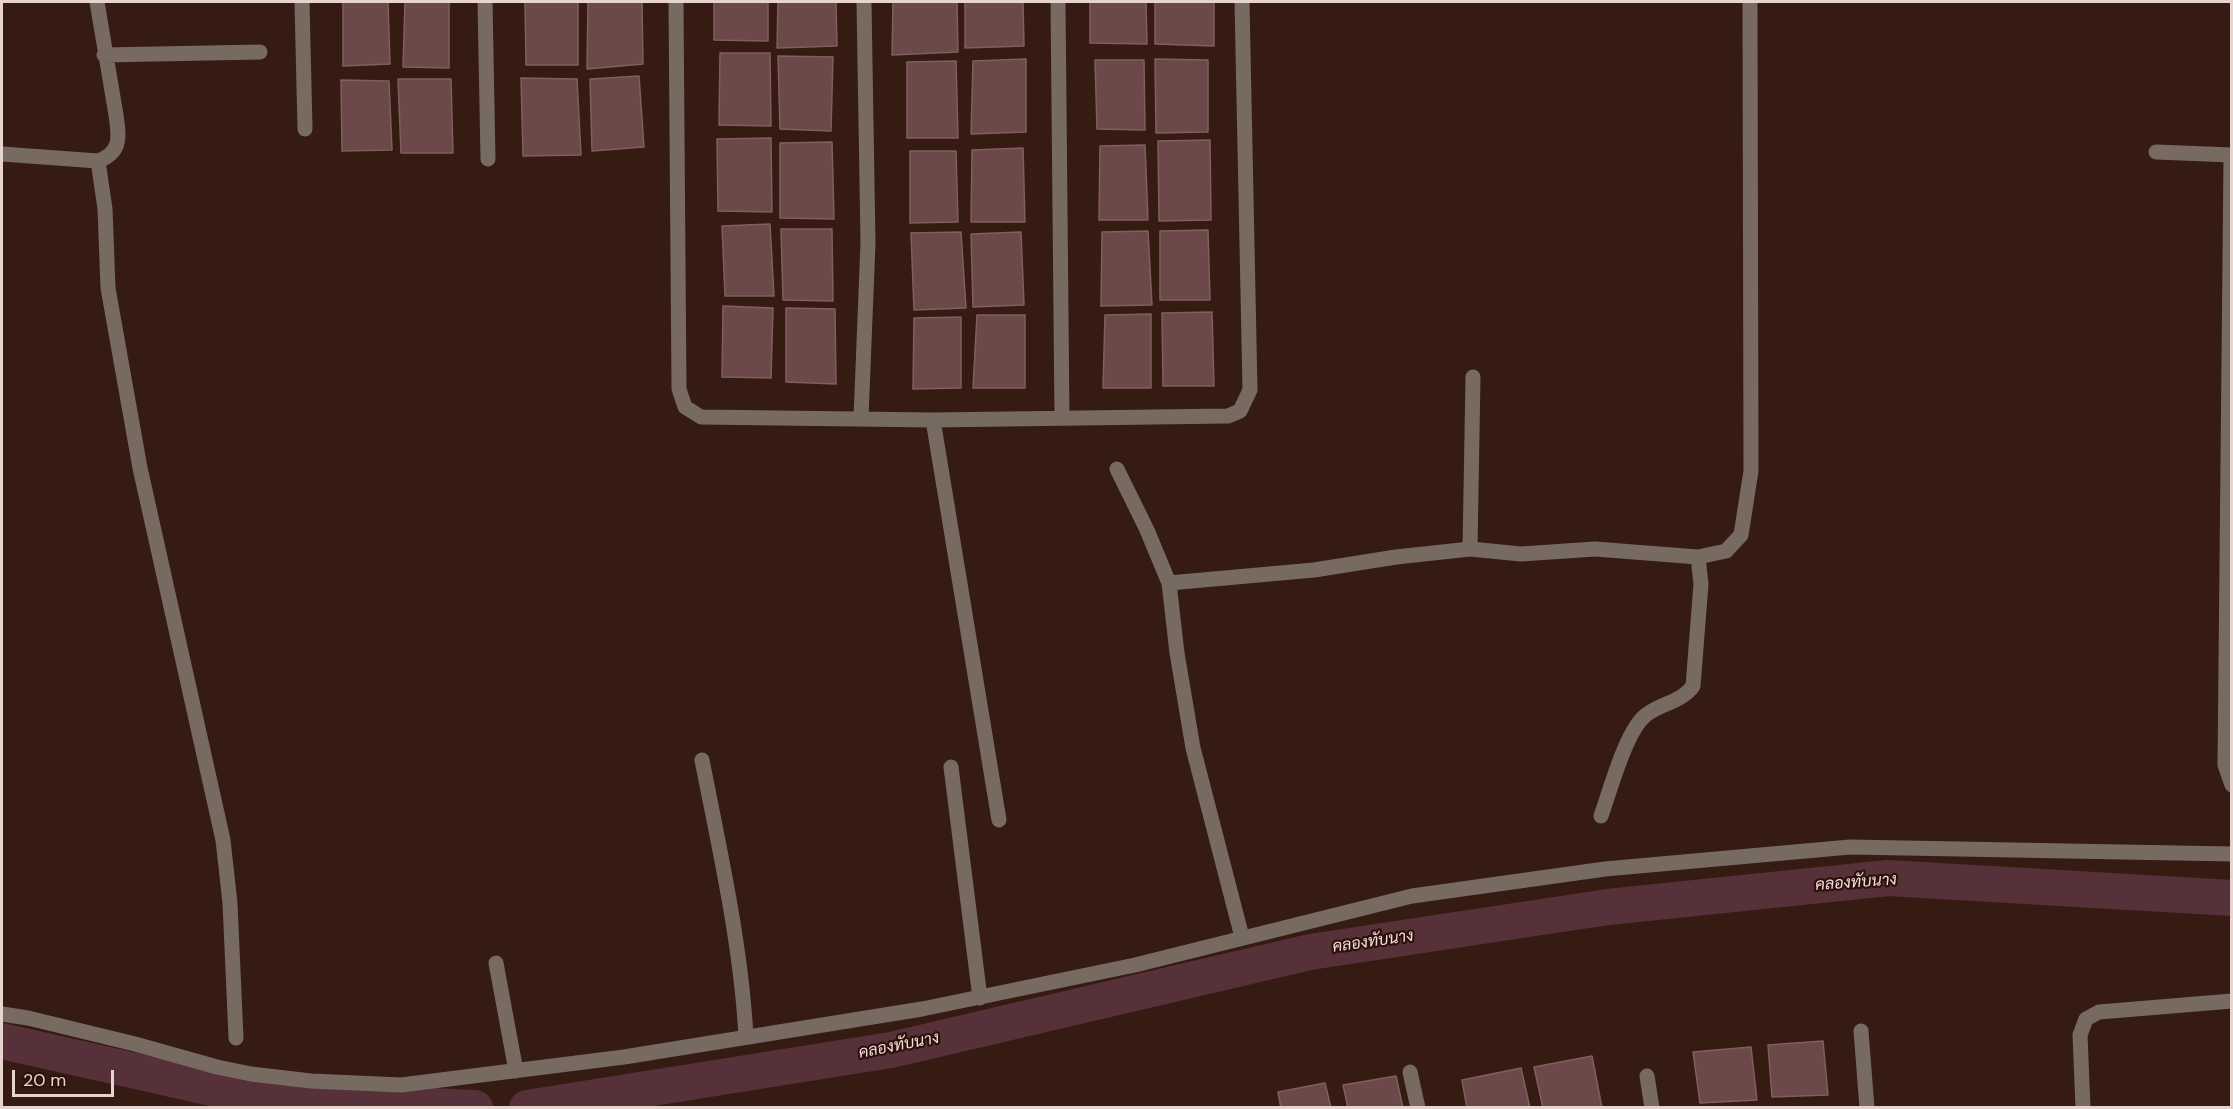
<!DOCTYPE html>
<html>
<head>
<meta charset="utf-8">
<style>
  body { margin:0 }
  #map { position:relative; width:2233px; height:1109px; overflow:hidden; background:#351b12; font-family:"DM Sans",sans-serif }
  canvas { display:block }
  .frame { position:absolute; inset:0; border:3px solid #e7d4ce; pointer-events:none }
  .scale { position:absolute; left:12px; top:1070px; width:102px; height:27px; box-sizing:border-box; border:3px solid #e7d4ce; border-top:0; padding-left:8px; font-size:18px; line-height:21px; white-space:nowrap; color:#e7d4ce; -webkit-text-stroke:4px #2b1209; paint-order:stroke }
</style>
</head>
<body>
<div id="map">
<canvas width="2233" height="1109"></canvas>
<div class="frame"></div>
<div class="scale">20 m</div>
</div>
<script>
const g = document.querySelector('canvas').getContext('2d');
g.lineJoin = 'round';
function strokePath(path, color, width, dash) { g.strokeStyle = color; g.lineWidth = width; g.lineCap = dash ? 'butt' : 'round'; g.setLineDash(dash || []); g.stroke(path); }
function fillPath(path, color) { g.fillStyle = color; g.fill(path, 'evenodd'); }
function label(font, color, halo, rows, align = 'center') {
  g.font = font + ' "DM Sans",Sarabun,sans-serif'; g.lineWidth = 4.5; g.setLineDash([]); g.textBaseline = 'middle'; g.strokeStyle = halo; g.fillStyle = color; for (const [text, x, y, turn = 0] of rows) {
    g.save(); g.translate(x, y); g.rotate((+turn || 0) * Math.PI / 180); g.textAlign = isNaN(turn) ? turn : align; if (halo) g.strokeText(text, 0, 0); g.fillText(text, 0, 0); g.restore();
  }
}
const canal = new Path2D(`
  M2 1041 256 1098 475 1108
  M527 1108 891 1050 1310 952 1608 907 1888 878 2232 898`);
const building = new Path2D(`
  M343 2H388L390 64 343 66Z
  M405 2H449V68L403 67Z
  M525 2H578V65H526Z
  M588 2H642L643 64 587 69Z
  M714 2H768V41L714 40Z
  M778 2H836L837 46 777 48Z
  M893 2H957L958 52 892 55Z
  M965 2H1023L1024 46 965 48Z
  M1090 2H1146L1147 44 1090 43Z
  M1155 2H1214V46L1155 44Z
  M720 53H770L771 126 719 125Z
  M778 56 833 57 831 131 780 129Z
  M1026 59V132L971 134 973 61Z
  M1155 59 1208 60V132L1156 133Z
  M1095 60H1144L1145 130 1097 129Z
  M956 61 958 138H907V62Z
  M639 76 644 147 592 151 590 79Z
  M521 78 577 79 581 155 523 156Z
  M398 79H451L453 153H401Z
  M341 80 389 81 392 150 342 151Z
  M771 138 772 212 718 211 717 139Z
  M1210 140 1211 220 1159 221 1158 141Z
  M832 142 834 219 780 218V143Z
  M1145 145 1148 220H1099L1100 146Z
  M1023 148 1025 222H971L972 150Z
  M910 151H956L958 222 910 223Z
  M770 224 774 296H725L722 226Z
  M781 229H832L833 301 783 300Z
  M1208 230 1210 300H1160V231Z
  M1148 231 1152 305 1101 306 1102 232Z
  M961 232 966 308 914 310 911 233Z
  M1021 232 1024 305 973 307 971 234Z
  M723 306 773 308 771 378 722 377Z
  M786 308 835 309 836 384 786 382Z
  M1212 312 1214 386H1163L1162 313Z
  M1151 314V388H1103L1105 315Z
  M977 315H1025V388H973Z
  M961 317V388L913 389 914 318Z
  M1823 1041 1828 1095 1772 1097 1768 1045Z
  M1751 1047 1757 1100 1700 1103 1693 1052Z
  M1592 1056 1602 1108H1543L1534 1067Z
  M1521 1068 1530 1108H1467L1462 1080Z
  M1396 1076 1403 1108H1348L1343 1085Z
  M1325 1083 1331 1108H1281L1278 1092Z`);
const minor = new Path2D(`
  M302 2 305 129
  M485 2 488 159
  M676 2 679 389 685 407 701 417 933 420 1228 416 1240 411 1250 390 1242 2
  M1058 2 1062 418
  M104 55 260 52
  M2156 152 2232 155
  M2 154 98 161C122 152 119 137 116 115L97 2
  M2231 155 2225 765 2232 785
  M98 161 105 209 108 288 140 468 223 840 230 903 236 1038
  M861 418 868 243 864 2
  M933 420 999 820
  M1117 469 1147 530 1169 583 1177 653 1193 748 1242 937
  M1470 549 1473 377
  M1169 583 1314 570 1396 557 1470 549 1521 554 1595 549 1698 557 1726 551 1741 535 1751 471 1750 2
  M702 760C720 852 741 944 746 1037
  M951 767 980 998
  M1601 816C1610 791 1626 730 1646 715 1661 703 1682 702 1693 686L1701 584 1698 557
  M496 963 516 1071
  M2 1014 28 1018 135 1044 217 1067 251 1074 311 1081 401 1085 624 1057 922 1009 1135 965 1412 896 1605 869 1850 847 2232 854
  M1861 1031 1867 1108
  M1410 1072 1418 1108
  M1647 1076 1652 1108
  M2083 1108 2080 1035 2086 1019 2099 1012 2232 1001`);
const waterNames = [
  ["คลองทับนาง",1856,883,-4],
  ["คลองทับนาง",1373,942,-8],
  ["คลองทับนาง",899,1046,-11]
];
strokePath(canal, '#56313a', 36);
fillPath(building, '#6a4948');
strokePath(building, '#825f5e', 1.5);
strokePath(minor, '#766a61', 15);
label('italic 16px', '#f9dbe1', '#2b1209', waterNames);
</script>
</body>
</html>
